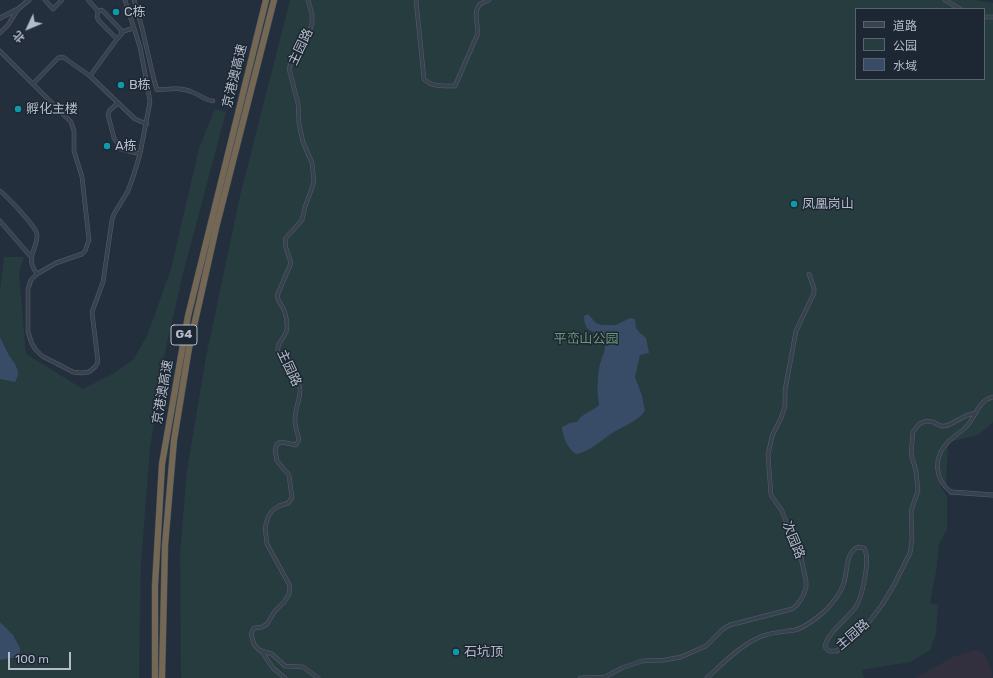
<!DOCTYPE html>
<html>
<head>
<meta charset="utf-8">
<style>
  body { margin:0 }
  #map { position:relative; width:993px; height:678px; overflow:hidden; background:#242f3e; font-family:Rubik,"Noto Sans SC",sans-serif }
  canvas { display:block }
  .legend { position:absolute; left:855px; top:8px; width:130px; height:72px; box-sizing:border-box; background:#1d2633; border:1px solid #59626f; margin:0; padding:5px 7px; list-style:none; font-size:12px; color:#b4bcc9 }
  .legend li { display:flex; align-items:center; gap:8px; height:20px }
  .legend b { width:20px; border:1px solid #59626f }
  .north { position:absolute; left:8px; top:8px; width:40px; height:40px; -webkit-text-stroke:3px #1d2633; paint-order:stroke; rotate:226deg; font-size:11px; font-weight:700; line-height:16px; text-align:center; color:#b4bcc9 }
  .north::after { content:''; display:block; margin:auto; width:14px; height:18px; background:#b4bcc9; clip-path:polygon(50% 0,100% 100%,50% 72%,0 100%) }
  .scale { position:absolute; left:8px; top:652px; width:63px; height:18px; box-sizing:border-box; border:2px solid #b4bcc9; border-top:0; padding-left:5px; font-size:12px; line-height:14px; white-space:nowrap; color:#b4bcc9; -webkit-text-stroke:3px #1d2633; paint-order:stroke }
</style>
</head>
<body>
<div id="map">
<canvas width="993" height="678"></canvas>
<ul class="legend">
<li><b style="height:5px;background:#38414e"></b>道路</li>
<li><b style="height:11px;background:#263c3f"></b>公园</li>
<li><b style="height:11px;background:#394c67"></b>水域</li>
</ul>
<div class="north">北</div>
<div class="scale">100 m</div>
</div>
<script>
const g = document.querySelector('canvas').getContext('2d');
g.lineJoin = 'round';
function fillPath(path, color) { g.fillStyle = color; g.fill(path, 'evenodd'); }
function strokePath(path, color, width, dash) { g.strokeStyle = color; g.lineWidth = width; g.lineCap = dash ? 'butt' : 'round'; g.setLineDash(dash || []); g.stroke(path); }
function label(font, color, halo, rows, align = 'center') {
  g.font = font + ' Rubik,"Noto Sans SC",sans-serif'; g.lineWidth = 3; g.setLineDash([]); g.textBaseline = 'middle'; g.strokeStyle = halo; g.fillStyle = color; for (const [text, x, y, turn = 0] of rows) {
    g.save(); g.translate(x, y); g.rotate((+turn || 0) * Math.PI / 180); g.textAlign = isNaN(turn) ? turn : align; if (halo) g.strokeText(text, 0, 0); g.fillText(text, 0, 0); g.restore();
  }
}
const medical = new Path2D(`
  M976 650 983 653 988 661 993 678H915L955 656Z`);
const green = new Path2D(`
  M290 0H974L993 3V422L978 435 953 441 948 445 946 484 940 486 947 496V529L939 544 936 572 930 603 938 605 936 634 930 650 910 662 862 670 864 678H181L180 554 187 470 206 357 240 196ZM856 9H984V79H856Z
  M215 109 226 112 184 270 166 347 150 448 141 563 139 678H0V660L2 659V623L0 622V379L9 381 17 367 9 354 0 337V292L4 257H24L19 272 26 354 83 389 114 373 133 360 147 336 171 269 199 148Z`);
const water = new Path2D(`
  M588 314 596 323 602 325H616L630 318 635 319 636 328 639 332 646 338 649 353 640 355 635 377 642 396 645 411C636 423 620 427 608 436 598 443 588 452 576 454 568 449 562 436 562 427L570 423 577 422C582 413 592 412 599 405 597 391 597 377 600 364 602 357 606 350 605 343 602 326 584 339 584 316Z
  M0 337C3 343 6 349 9 355 15 364 22 371 15 382L0 379Z
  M0 622 13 635 20 648V654L16 657 0 660Z`);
const minor = new Path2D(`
  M45 0 53 9 62 0
  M88 0 98 11 101 10 103 11 120 29 122 33
  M134 0 142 28 154 80 157 90C169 89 181 87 192 92 200 95 205 100 213 101
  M308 0 312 14V24L304 45 292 59 289 69 298 103 299 124 303 142 312 163 314 182 305 207 302 220 285 239 286 248 291 263 277 296C278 302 282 305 284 310 286 315 287 323 287 328 287 337 276 342 278 351 282 365 298 374 300 388 301 399 294 410 295 421 295 428 298 433 299 440L296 445 281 442 277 444 275 450 277 461 289 475 292 498 288 503 279 506 272 511 268 517 265 528 267 544 290 586 289 594 284 602 275 611 267 624 262 627 254 628 251 634 254 644 259 650 272 654 285 666 303 667 318 678
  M416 0 424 79C431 87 444 86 455 86L478 33 476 15 477 9 480 4 489 0
  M945 0 960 9
  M98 11 97 17 99 21 117 39
  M984 17H993
  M0 33 8 25 18 9
  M0 51 71 122 74 131V151L82 177 89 240 85 251 82 254 56 263 37 274 31 280 28 289V332L32 344 36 350 42 356 73 372 81 373 89 372 95 367 98 362 92 312 103 282 112 220 114 214 128 191 134 174 140 154 150 102 148 89 140 47 125 0
  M90 76 117 39 124 31 134 28
  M33 84 58 58 63 57 90 76 135 119 147 124
  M118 103 109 111 108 115 114 138 121 149 140 154
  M0 191C7 196 36 227 37 234 38 250 24 256 37 274
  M0 221 32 258
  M951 492C934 479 933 457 948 442 954 436 961 432 967 426 976 416 978 401 993 397
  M262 652 273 668 285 678
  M580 678 605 677 622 668 642 661 665 660 681 657 706 646 723 629 730 625 792 609 797 605 803 596 806 588V581L799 548 789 529 782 511 771 495 768 455 772 436 781 418 785 406V390L796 331 814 293V288L809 274
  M707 678C722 664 741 645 760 637 771 632 783 632 795 630 806 627 818 617 826 610 833 603 842 591 844 582 848 570 845 553 858 547L864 548C871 559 862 598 855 608 847 619 826 634 825 647L829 651H837L866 626 882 605 894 585 910 553 912 539 911 511 918 491 916 471 911 454 913 432 919 424 926 421 933 422 941 426H945C956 423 964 414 976 413`);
const tertiary = new Path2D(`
  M0 18 18 9 29 0
  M951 492 993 495`);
const motorway = new Path2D(`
  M155 678V586L162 464 188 316 266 0
  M162 678 165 545 174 440 189 348 216 228 274 0`);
const markers = [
  [116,12,4,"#0f9aa8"],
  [121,85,4,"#0f9aa8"],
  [18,109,4,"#0f9aa8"],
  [107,146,4,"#0f9aa8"],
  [794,204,4,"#0f9aa8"],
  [456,652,4,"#0f9aa8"]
];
const shields = [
  [184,335,26]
];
const shieldNames = [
  ["G4",184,335]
];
const poiNames = [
  ["C栋",124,12],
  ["B栋",129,85],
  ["孵化主楼",26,109],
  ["A栋",115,146],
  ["凤凰岗山",802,204],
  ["石坑顶",464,652]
];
const streetNames = [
  ["主园路",301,47,-64],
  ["京港澳高速",235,76,-76],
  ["主园路",289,368,65],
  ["京港澳高速",163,392,-80],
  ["次园路",793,540,68],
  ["主园路",853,635,-41]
];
const parkNames = [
  ["平峦山公园",586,339]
];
fillPath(medical, '#32303f');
fillPath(green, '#263c3f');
fillPath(water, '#394c67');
strokePath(minor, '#565f6c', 4.5);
strokePath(tertiary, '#565f6c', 5);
strokePath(motorway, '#434c59', 7);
strokePath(minor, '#38414e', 3.5);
strokePath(tertiary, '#38414e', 4);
strokePath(motorway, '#746855', 6);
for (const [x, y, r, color] of markers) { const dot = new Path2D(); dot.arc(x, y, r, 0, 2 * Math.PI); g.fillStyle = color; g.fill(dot); strokePath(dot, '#1d2633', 1.5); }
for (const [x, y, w] of shields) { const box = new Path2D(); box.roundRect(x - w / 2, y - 10, w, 20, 3); g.fillStyle = '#1d2633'; g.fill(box); strokePath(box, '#b4bcc9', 1); }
label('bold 12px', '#b4bcc9', null, shieldNames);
label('13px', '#b4bcc9', '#1d2633', poiNames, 'left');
label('13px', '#b4bcc9', '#1d2633', streetNames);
label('13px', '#6b9a76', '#1d2633', parkNames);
</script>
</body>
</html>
